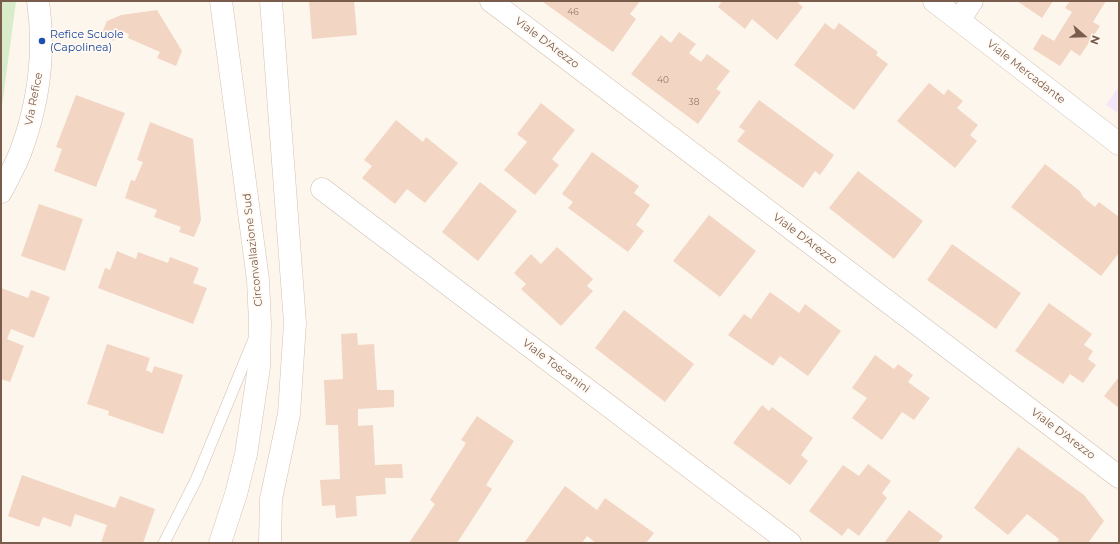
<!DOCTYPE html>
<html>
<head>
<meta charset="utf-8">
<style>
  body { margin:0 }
  #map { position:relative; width:1120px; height:544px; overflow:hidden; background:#fdf6ec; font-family:Montserrat,sans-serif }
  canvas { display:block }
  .frame { position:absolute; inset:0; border:2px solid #7a5c4d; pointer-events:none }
  .north { position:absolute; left:1064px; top:16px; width:40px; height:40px; -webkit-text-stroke:3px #fffaf3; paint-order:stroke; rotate:110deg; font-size:11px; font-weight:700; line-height:16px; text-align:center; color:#7a5c4d }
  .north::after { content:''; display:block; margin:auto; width:14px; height:18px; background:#7a5c4d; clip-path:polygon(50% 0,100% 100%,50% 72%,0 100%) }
</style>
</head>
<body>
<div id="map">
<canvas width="1120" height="544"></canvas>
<div class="frame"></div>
<div class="north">N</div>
</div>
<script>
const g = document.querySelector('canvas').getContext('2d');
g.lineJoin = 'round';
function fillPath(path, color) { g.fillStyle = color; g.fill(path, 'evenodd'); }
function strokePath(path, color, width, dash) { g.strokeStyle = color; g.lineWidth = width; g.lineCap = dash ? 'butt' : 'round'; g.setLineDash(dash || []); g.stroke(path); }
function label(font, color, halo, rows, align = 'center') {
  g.font = font + ' Montserrat,sans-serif'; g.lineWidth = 3.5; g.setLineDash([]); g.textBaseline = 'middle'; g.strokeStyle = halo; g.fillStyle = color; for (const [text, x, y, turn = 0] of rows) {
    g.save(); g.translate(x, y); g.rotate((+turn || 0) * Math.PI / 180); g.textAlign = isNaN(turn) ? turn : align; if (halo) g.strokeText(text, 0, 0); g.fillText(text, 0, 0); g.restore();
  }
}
const education = new Path2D(`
  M1119 86V114L1106 105Z`);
const green = new Path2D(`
  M1 1H16L1 114Z`);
const building = new Path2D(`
  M309 1H354L357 35 312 39Z
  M544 1H640L630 14 636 19 613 52 543 2Z
  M722 1H796L803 7 777 40 752 19 745 29 718 7Z
  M1017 1H1053L1042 18Z
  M1070 1H1106L1093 22 1100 26 1080 56 1071 50 1060 66 1033 49 1042 34 1054 41 1072 12 1065 8Z
  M157 10 182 51 176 66 157 58 160 52 128 38 129 34 119 30 114 41 101 35 107 21 121 15Z
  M825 23 834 30 839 23 878 52 876 55 888 64 854 110 794 65Z
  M679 32 696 44 689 53 701 62 707 54 730 71 716 89 721 92 698 124 631 74 661 35 671 43Z
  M929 83 944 95 948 89 963 101 957 108 978 125 970 135 977 141 955 168 897 121Z
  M76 95 125 113 96 187 54 171 62 149 56 147Z
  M759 100 834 155 820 175 815 171 803 188 737 141 745 131 739 127Z
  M541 103 575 130 552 159 559 165 535 195 504 170 527 142 517 134Z
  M396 120 423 142 426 137 458 163 425 203 407 189 395 204 362 178 372 166 364 160Z
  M150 122 193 139 201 220 194 237 179 232 181 227 154 217 157 210 125 198 131 180 135 181 143 162 137 160Z
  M592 152 639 186 634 193 650 205 636 225 644 231 628 252 568 208 573 202 562 194Z
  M1045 164 1080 191 1083 197 1095 207 1099 202 1119 217V253L1101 276 1011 207Z
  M858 171 923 221 894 259 829 208Z
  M480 182 517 211 478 261 442 232Z
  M39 204 83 219 65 271 21 256Z
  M709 215 756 251 720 297 673 261Z
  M952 244 1021 293 996 329 927 280Z
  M557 247 593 279 587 286 593 291 561 326 521 289 526 284 514 273 531 254 541 264Z
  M117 251 136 259 138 252 168 263 170 257 199 268 193 283 207 288 193 324 98 288 105 268 110 270Z
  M1 288 28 298 31 290 50 297 34 338 11 329 7 339 24 346 10 382 1 379Z
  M770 292 799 313 805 304 841 331 808 376 780 356 773 366 728 335 744 314 751 319Z
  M1049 303 1092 334 1084 345 1093 351 1088 359 1096 365 1083 383 1070 374 1063 384 1015 351Z
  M624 310 694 364 665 402 595 348Z
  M357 333 358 345 374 344 377 390H394V407L358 409V426L373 425 375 465 402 464 403 478H385L386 494 356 496 357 516 336 518 335 505 322 506 320 480 340 479 338 425H326L324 380 343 379 341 334Z
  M107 344 150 358 146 370 152 373 154 366 183 375 163 434 108 415 109 411 87 404Z
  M875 355 894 369 898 364 913 375 908 382 930 398 914 420 902 412 882 440 852 418 867 398 852 388Z
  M1119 377V408L1104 396Z
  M762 405 769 411 772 407 813 438 801 455 808 461 790 485 733 443Z
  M477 416 514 441 486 485 492 489 457 543H409L435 504 430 500 466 443 461 440Z
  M1018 447 1084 495 1104 521 1088 543H1057L1059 539 1027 514 1008 535 974 508Z
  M868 464 891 481 882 493 887 498 859 536 848 528 842 536 809 511 843 465 859 476Z
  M22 475 115 508 120 496 155 509 143 543H101L107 525 75 514 71 527 43 517 39 527 8 516Z
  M565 486 597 510 605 498 654 533 646 543H596L587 536 582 543H524Z
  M909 510 943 536 938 543H884Z`);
const service = new Path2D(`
  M164 543 196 480 254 339`);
const minor = new Path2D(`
  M491 1 1119 477
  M934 1 1119 144
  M959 20 972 1
  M322 189 790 543
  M1 192C8 178 17 163 22 148 39 101 45 50 38 1`);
const secondary = new Path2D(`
  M220 543 236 494 246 454 259 367 260 323 258 280 221 1
  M270 543 271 499 289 414 295 323 271 1`);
const markers = [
  [42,41,4,"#1a4fb4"]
];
const numberNames = [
  ["46",573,12],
  ["40",663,80],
  ["38",694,102]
];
const transitNames = [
  ["Refice Scuole",50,35],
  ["(Capolinea)",50,48]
];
const streetNames = [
  ["Viale D'Arezzo",547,43,37],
  ["Viale Mercadante",1026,72,38],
  ["Via Refice",34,99,-79],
  ["Viale D'Arezzo",805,239,37],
  ["Circonvallazione Sud",253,250,-96],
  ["Viale Toscanini",556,366,37],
  ["Viale D'Arezzo",1063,434,37]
];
fillPath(education, '#f3e8fa');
fillPath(green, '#d8ecc9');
fillPath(building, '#f3d5c3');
strokePath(service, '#d1beb0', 12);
strokePath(minor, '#d1beb0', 23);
strokePath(secondary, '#d6c0b0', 23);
strokePath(service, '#fff', 11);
strokePath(minor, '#fff', 22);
strokePath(secondary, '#fff', 22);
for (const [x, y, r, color] of markers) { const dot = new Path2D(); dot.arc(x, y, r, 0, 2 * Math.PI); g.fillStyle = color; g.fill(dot); strokePath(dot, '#fffaf3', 1.5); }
label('9px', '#987a6a', null, numberNames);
label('11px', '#164399', '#fffaf3', transitNames, 'left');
label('11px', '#7a5c4d', '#fffaf3', streetNames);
</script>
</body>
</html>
